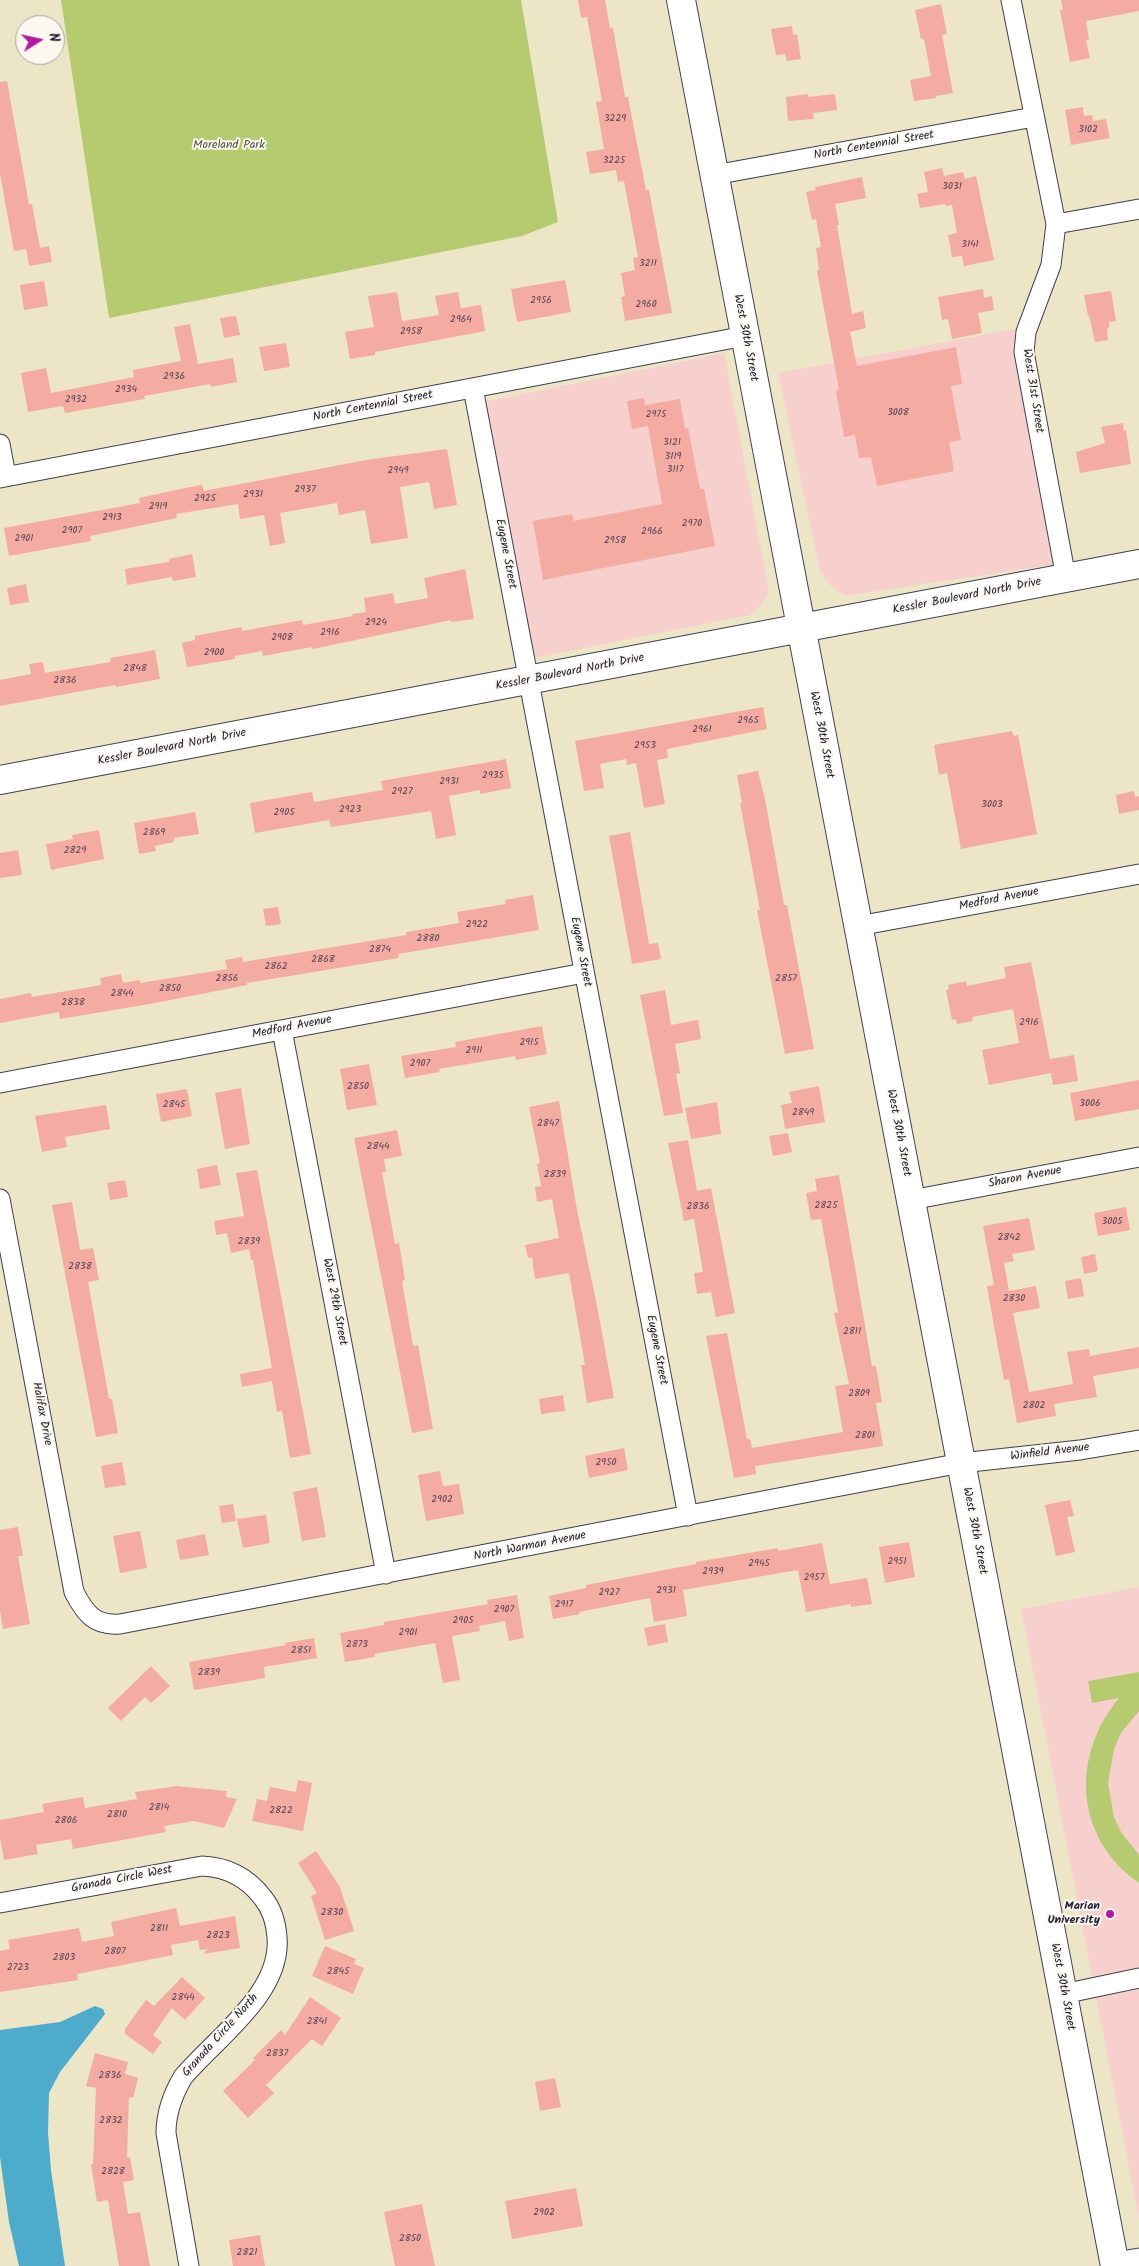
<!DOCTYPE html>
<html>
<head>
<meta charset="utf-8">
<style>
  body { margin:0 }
  #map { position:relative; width:1139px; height:2266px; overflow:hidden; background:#ece6c7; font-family:Kalam,sans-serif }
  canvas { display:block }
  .north { position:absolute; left:15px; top:15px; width:50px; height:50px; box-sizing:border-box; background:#fbf7ec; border:1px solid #a4a2a5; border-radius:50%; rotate:80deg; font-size:14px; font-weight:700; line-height:20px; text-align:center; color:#22223b }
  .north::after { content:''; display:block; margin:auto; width:18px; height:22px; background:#b5179e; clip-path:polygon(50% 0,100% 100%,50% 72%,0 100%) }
</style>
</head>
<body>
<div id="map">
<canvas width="1139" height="2266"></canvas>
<div class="north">N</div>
</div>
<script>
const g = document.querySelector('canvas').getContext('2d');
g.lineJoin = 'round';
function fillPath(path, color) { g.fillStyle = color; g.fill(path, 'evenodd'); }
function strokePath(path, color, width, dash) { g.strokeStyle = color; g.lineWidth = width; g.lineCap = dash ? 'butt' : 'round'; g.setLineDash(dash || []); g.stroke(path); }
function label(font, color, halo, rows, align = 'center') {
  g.font = font + ' Kalam,sans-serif'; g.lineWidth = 4; g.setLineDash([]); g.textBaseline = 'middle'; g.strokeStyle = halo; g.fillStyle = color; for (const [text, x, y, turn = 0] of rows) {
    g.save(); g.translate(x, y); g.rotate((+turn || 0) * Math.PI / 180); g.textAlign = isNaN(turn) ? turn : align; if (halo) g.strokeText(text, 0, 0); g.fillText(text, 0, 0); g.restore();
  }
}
const built = new Path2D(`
  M1015 329 1056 564 845 596 831 586 820 571 778 373Z
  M724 353 769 592 760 606 750 615 535 658 484 402Z
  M1139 1587V2219L1021 1609Z`);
const green = new Path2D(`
  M61 0H521L558 222 522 236 109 318Z
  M1139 1672V1711L1121 1733 1114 1749 1108 1783 1114 1817 1121 1832 1139 1855V1883C1075 1838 1070 1757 1119 1698L1092 1703 1088 1681Z`);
const water = new Path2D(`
  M95 2006 103 2009 105 2014 60 2072 49 2093 48 2133 51 2170 65 2266H19L9 2222 0 2157V2030L60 2022Z`);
const building = new Path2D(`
  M578 0H605L610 28H613L625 97H628L646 190H649L672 313 625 321 621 297 625 296 621 273 635 270 633 258 638 257 624 181 618 182 616 170 590 174 586 152 604 149 596 102 602 101 587 17 581 18Z
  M1061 0H1139V11L1086 21 1089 39 1086 40 1090 58 1070 62 1060 10H1063Z
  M941 4 947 34 942 35 953 93 936 96V98L914 101 910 80 931 76 924 39H921L915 10Z
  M792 26 793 35 797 34 801 59 787 61 785 54 776 55 771 29Z
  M7 81 29 204H32L40 248 49 246 52 262 29 266 26 249 14 251 0 174V82Z
  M808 94V97L835 94 837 110 813 113 814 119 788 121 786 97Z
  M1083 107 1084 116 1092 115 1093 121 1106 119 1110 138 1071 145 1065 110Z
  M942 168 944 176 963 172 965 179 976 176 994 260 964 266 962 256 952 257 948 235 957 233 952 205 946 206 945 204 920 208 917 194 928 192 924 172Z
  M862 177 866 198 835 204 839 225H837L852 314 863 311 866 328 850 332 857 366 956 347 962 384 951 386 961 440 949 442 954 471 877 486 871 457 859 458 855 435 844 437 836 391 839 390 817 271 819 270 816 248 821 247 816 219 812 220 806 192 816 190 815 187Z
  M565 280 571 312 517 322 511 289Z
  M44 281 48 306 24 310 20 285Z
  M983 289 984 298 992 296 994 310 978 313 982 333 952 339 948 319 942 320 938 297Z
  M1111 291 1116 321 1109 322V328L1107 329 1108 340 1095 342 1089 315 1088 316 1084 295Z
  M397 292 402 321 439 315 435 296 458 292 461 308 481 305 485 331 375 352V355L350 359 345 332 374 327 368 296Z
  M236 316 240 335 224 338 220 318Z
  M190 324 198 364 233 358 237 382 211 387 210 384 144 396 145 399 65 413 63 406 28 412 21 373 46 368 51 393 134 377 133 370 181 361 174 327Z
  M286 343 290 367 264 371 259 347Z
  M644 398 645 405 680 399 685 429 688 428 700 489H704L715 546 543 580 533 521 572 514 574 521 662 504 648 426 632 429 627 401Z
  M1123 423 1124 431 1126 430 1131 464 1080 473 1076 452 1105 443 1101 427Z
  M447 449 457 505 434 509 429 482 400 487 408 538 371 544 365 510 339 515 337 503 280 513 285 543 270 546 264 515 240 519 238 504 176 514 177 518 90 536 91 541 9 556 4 528 140 503 139 498 185 488 202 485 204 491 366 460Z
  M192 554 196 577 173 581 172 577 127 585 125 569 169 562V559Z
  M465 569 474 619 451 622V620L313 649 312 647 263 656 262 651 235 656V659L187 667 182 643 195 640V636L241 627 242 631 302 620 303 625 353 616 352 614 366 612 364 598 393 593 395 604 428 598 424 578Z
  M26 584 29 602 10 605 7 588Z
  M155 650 160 679 116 687 115 685 0 706V680L31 674 29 664 43 662 45 673 111 662 110 658Z
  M763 707 767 729 667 749 668 758 657 760 665 804 644 808 636 763 627 765 626 759 600 764 604 788 584 791 575 741Z
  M1012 731 1014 736 1018 735 1037 834 961 849 947 773 939 775 934 745Z
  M506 759 511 788 480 794V790L449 796 456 835 436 839 431 811 331 827 329 820 255 833 250 803 312 792 314 802 383 790 381 781Z
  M758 771 765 799 784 905H787L814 1049 785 1054 757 910H760L740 803H742L737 775Z
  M1134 791 1135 797 1139 796V810L1119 814 1116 795Z
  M195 812 199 834 174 838V842L155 846 156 851 139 854 134 823Z
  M99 830 104 859 51 870 46 844 73 839 72 835Z
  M630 832 649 944 658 943 661 959 632 964 609 836Z
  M18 850 22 875 0 878V853Z
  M533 895 539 930 398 954 399 958 247 983V985L155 1003 60 1019 59 1012 0 1023V999L31 993 32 997 101 985 100 978 121 974 123 983 140 980V983L227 969 225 960 242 957 243 962 406 935V932L459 923 457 912 506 904 505 900Z
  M278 907 281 924 266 926 263 909Z
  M1031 962 1050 1059 1074 1055 1078 1081 1053 1085 1051 1073 989 1085 982 1050 1019 1043 1013 1009 972 1017 973 1021 957 1024 956 1019 952 1020 946 990 949 989 948 985 966 981 967 986 1006 978 1004 967Z
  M665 990 671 1025 698 1020 701 1039 675 1044 680 1073 676 1074 683 1113 664 1116 640 995Z
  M542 1026 547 1054 516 1060 515 1056 439 1069 440 1072 405 1078 401 1056 456 1047 455 1042Z
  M369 1064 377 1105 347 1110 340 1069Z
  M1139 1080V1109L1075 1121 1070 1093Z
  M819 1086 825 1122 785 1129 781 1105 792 1103 789 1092Z
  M241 1088 250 1144 225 1149 215 1093Z
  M187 1089 192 1116 161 1122 156 1094Z
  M559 1101 577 1210 597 1306 614 1398 587 1403 581 1365H585L569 1273 535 1279 532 1257 528 1258 525 1245 559 1238 552 1199 537 1202 535 1187 541 1186 537 1164 540 1163 529 1107Z
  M717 1102 721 1134 691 1139 685 1108Z
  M106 1105 110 1129 65 1137 67 1147 42 1152 35 1116Z
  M397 1130 402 1156 384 1159 386 1172H382L395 1244 399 1243 405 1280 402 1281 413 1346 418 1345 433 1429 412 1433 354 1138Z
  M788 1133 792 1152 773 1156 769 1136Z
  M688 1140 697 1191 711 1188 735 1313 716 1317 711 1292 697 1294 694 1273 703 1272 694 1219 684 1221 668 1143Z
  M217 1165 221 1185 200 1189 197 1169Z
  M257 1170 311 1454 290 1458 282 1411 277 1412 272 1381 242 1387 240 1374 272 1368 253 1260H251L249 1249 231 1253 227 1233 216 1235 214 1221 244 1216 236 1173Z
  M839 1175 872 1366H876L882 1402 876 1403 883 1446 755 1466 756 1474 734 1478 706 1336 727 1333 747 1439H750L752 1448 843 1432 835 1386 849 1384 834 1313 838 1312 821 1219 811 1220 806 1193 817 1191 815 1179Z
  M125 1180 128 1197 110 1200 107 1183Z
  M72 1202 80 1250 93 1248 99 1280 88 1282 109 1399H112L118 1433 96 1437 52 1205Z
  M1126 1207 1130 1230 1098 1236 1094 1213Z
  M1029 1218 1035 1250 1012 1254 1014 1261 1004 1263 1009 1291 1036 1286 1040 1308 1013 1313 1029 1392 1073 1384 1067 1352 1089 1349 1090 1356 1139 1347V1368L1093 1376 1097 1397 1054 1404 1056 1416 1017 1423 1009 1379 1004 1380 995 1332 987 1286 994 1285 983 1226Z
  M1095 1254 1098 1271 1084 1274 1081 1257Z
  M1081 1278 1084 1296 1068 1299 1065 1281Z
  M563 1395 565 1411 541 1414 539 1399Z
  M624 1448 628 1470 589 1478 585 1456Z
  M122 1462 126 1485 105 1488 101 1466Z
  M440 1471 443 1486 459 1484 464 1514 426 1521 418 1475Z
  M317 1487 326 1537 302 1541 293 1492Z
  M1070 1500 1074 1516 1067 1517 1075 1552 1056 1556 1045 1505Z
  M233 1504 236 1521 222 1523 219 1506Z
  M266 1515 270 1543 243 1548 237 1519Z
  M18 1527 23 1556H18L30 1624 3 1629 0 1610V1530Z
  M140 1531 147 1568 120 1573 113 1536Z
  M205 1534 209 1555 180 1560 176 1540Z
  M909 1542 915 1577 885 1583 879 1547Z
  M822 1543 830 1584 867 1578 872 1604 851 1607V1604L806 1612 798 1570 683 1590 687 1616 654 1622 650 1598 579 1612 580 1614 553 1619 549 1596 586 1588V1585L696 1564V1562L778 1548V1551Z
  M517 1595 524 1638 509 1641 505 1621 479 1626 480 1631 452 1636 460 1680 443 1683 435 1643 374 1654 375 1657 345 1662 340 1633 384 1625V1622L488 1604 487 1600Z
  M665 1624 668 1642 648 1646 644 1628Z
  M314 1638 317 1658 264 1667 265 1678 194 1690 189 1662 286 1645 285 1643Z
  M151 1666 170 1686 151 1703 145 1697 121 1721 108 1708Z
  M298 1780 312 1783 303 1831 252 1821 257 1799 267 1801 270 1787 296 1792Z
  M177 1786 227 1791 226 1797 237 1799 224 1828 194 1821 164 1826 166 1832 73 1849 71 1839 36 1845 38 1854 4 1860 0 1838V1820L44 1812 42 1804 83 1797 85 1808 137 1799 135 1792Z
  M316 1851 340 1887 354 1931 325 1940 311 1896 317 1893 298 1863Z
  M176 1908 180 1926 235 1916 240 1948 203 1954 208 1949 200 1950 198 1940 171 1945 173 1955 77 1974 78 1980 0 1992V1951L10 1949 8 1940 79 1928 82 1942 114 1936 111 1922Z
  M325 1946 356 1959 354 1964 364 1968 353 1994 312 1976Z
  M182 1977 205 1998 185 2020 172 2008 153 2035 162 2042 153 2054 125 2034V2029L146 2000 154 2006Z
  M310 1997 341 2018 322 2046 312 2039 266 2085 274 2093 248 2118 223 2091 255 2060 253 2058 281 2030 285 2035Z
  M95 2053 128 2062 125 2074 138 2078 133 2098 129 2097 127 2158 130 2157 134 2180 123 2182 128 2214 140 2212 150 2266H119L108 2200 97 2202 91 2164H93L96 2088 86 2086Z
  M555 2078 561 2107 540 2111 535 2082Z
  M576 2188 583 2226 512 2239 505 2201Z
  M422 2204 435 2266H395L384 2212Z
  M260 2235 265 2266H233L229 2240Z`);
const minor = new Path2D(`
  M1011 0 1056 224 1051 265 1026 332 1024 352 1066 578
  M714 175 1034 117
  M1056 224 1139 209
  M473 388 688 1516
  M0 444 6 476
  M0 478 745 336
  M858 926 1139 874
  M282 1030 386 1574
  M0 1083 584 973
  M0 1199 74 1592C85 1613 94 1626 120 1624L961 1463 1080 1450 1139 1440
  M911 1200 1139 1157
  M0 1903 202 1866C228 1867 248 1878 263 1898 272 1909 276 1923 277 1937 282 1993 217 2037 183 2077 173 2094 166 2113 166 2133L189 2266
  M1063 1994 1139 1978
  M1115 2262 1139 2258`);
const secondary = new Path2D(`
  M681 0 1115 2266
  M0 780 1139 564`);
const markers = [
  [1110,1914,5,"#b5179e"]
];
const numberNames = [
  ["3229",615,119],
  ["3102",1088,130],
  ["3225",614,161],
  ["3031",952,187],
  ["3141",970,245],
  ["3211",648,264],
  ["2956",541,301],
  ["2960",646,305],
  ["2964",461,320],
  ["2958",411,332],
  ["2936",174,377],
  ["2934",126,390],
  ["2932",76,400],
  ["3008",898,413],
  ["2975",656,415],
  ["3121",672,443],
  ["3119",673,457],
  ["3117",675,470],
  ["2949",398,471],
  ["2937",305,490],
  ["2931",253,495],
  ["2925",205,499],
  ["2919",158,507],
  ["2913",112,518],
  ["2970",692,524],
  ["2907",72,531],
  ["2966",652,532],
  ["2901",24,539],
  ["2958",615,541],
  ["2924",376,623],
  ["2916",330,633],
  ["2908",282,638],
  ["2900",214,653],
  ["2848",135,669],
  ["2836",65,681],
  ["2965",748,721],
  ["2961",702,730],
  ["2953",645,746],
  ["2935",493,776],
  ["2931",449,782],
  ["2927",402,792],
  ["3003",992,805],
  ["2923",350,810],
  ["2905",284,813],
  ["2869",154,833],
  ["2829",75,851],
  ["2922",477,925],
  ["2880",428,939],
  ["2874",380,950],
  ["2868",323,960],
  ["2862",276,967],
  ["2856",227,979],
  ["2857",786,979],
  ["2850",170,989],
  ["2844",122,994],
  ["2838",73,1003],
  ["2916",1029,1023],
  ["2915",529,1043],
  ["2911",474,1051],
  ["2907",420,1064],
  ["2850",358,1087],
  ["3006",1090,1104],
  ["2845",174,1105],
  ["2849",803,1113],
  ["2847",548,1124],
  ["2844",378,1147],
  ["2839",555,1175],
  ["2825",826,1206],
  ["2836",698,1207],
  ["3005",1112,1222],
  ["2842",1009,1238],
  ["2839",249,1242],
  ["2838",80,1267],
  ["2830",1014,1299],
  ["2811",852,1332],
  ["2809",859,1394],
  ["2802",1034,1406],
  ["2801",865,1436],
  ["2950",606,1463],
  ["2902",442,1500],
  ["2951",897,1562],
  ["2945",759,1564],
  ["2939",713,1572],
  ["2957",814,1578],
  ["2931",666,1591],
  ["2927",609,1593],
  ["2917",564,1605],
  ["2907",504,1610],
  ["2905",463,1621],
  ["2901",408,1633],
  ["2873",357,1645],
  ["2851",301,1651],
  ["2839",209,1673],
  ["2814",159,1808],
  ["2822",281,1811],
  ["2810",117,1815],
  ["2806",66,1821],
  ["2830",332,1913],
  ["2811",159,1929],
  ["2823",218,1936],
  ["2807",115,1952],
  ["2803",64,1958],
  ["2723",18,1968],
  ["2845",338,1972],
  ["2844",183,1998],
  ["2841",317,2022],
  ["2837",277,2054],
  ["2836",110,2076],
  ["2832",111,2121],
  ["2828",113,2172],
  ["2902",544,2213],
  ["2850",410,2239],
  ["2821",247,2253]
];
const parkNames = [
  ["Moreland Park",229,146]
];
const streetNames = [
  ["North Centennial Street",874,146,-10],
  ["West 30th Street",745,338,79],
  ["West 31st Street",1032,391,81],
  ["North Centennial Street",373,407,-11],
  ["Eugene Street",505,554,79],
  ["Kessler Boulevard North Drive",967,597,-11],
  ["Kessler Boulevard North Drive",570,673,-11],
  ["West 30th Street",821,735,79],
  ["Kessler Boulevard North Drive",172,748,-11],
  ["Medford Avenue",999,900,-11],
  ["Eugene Street",580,952,79],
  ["Medford Avenue",292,1028,-11],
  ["West 30th Street",898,1133,79],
  ["Sharon Avenue",1025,1178,-11],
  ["West 29th Street",334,1302,79],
  ["Eugene Street",656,1350,79],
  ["Halifax Drive",41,1414,79],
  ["Winfield Avenue",1050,1453,-7],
  ["West 30th Street",974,1531,79],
  ["North Warman Avenue",530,1547,-11],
  ["Granada Circle West",122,1880,-11],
  ["West 30th Street",1062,1987,79],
  ["Granada Circle North",221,2036,-48]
];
const poiNames = [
  ["Marian",1100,1907],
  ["University",1100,1921]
];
fillPath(built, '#f7d0cd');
fillPath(green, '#b6cb6f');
fillPath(water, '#4daccc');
fillPath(building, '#f4aba2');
strokePath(minor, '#403f50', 21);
strokePath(secondary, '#403f50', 30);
strokePath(minor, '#fff', 19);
strokePath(secondary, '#fff', 28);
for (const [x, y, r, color] of markers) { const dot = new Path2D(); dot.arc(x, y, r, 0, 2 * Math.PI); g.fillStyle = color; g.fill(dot); strokePath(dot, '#fbf7ec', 2); }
label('10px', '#564455', null, numberNames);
label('12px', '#4e554b', '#fbf7ec', parkNames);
label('12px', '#22223b', '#fbf7ec', streetNames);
label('bold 12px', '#22223b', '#fbf7ec', poiNames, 'right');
</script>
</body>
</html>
